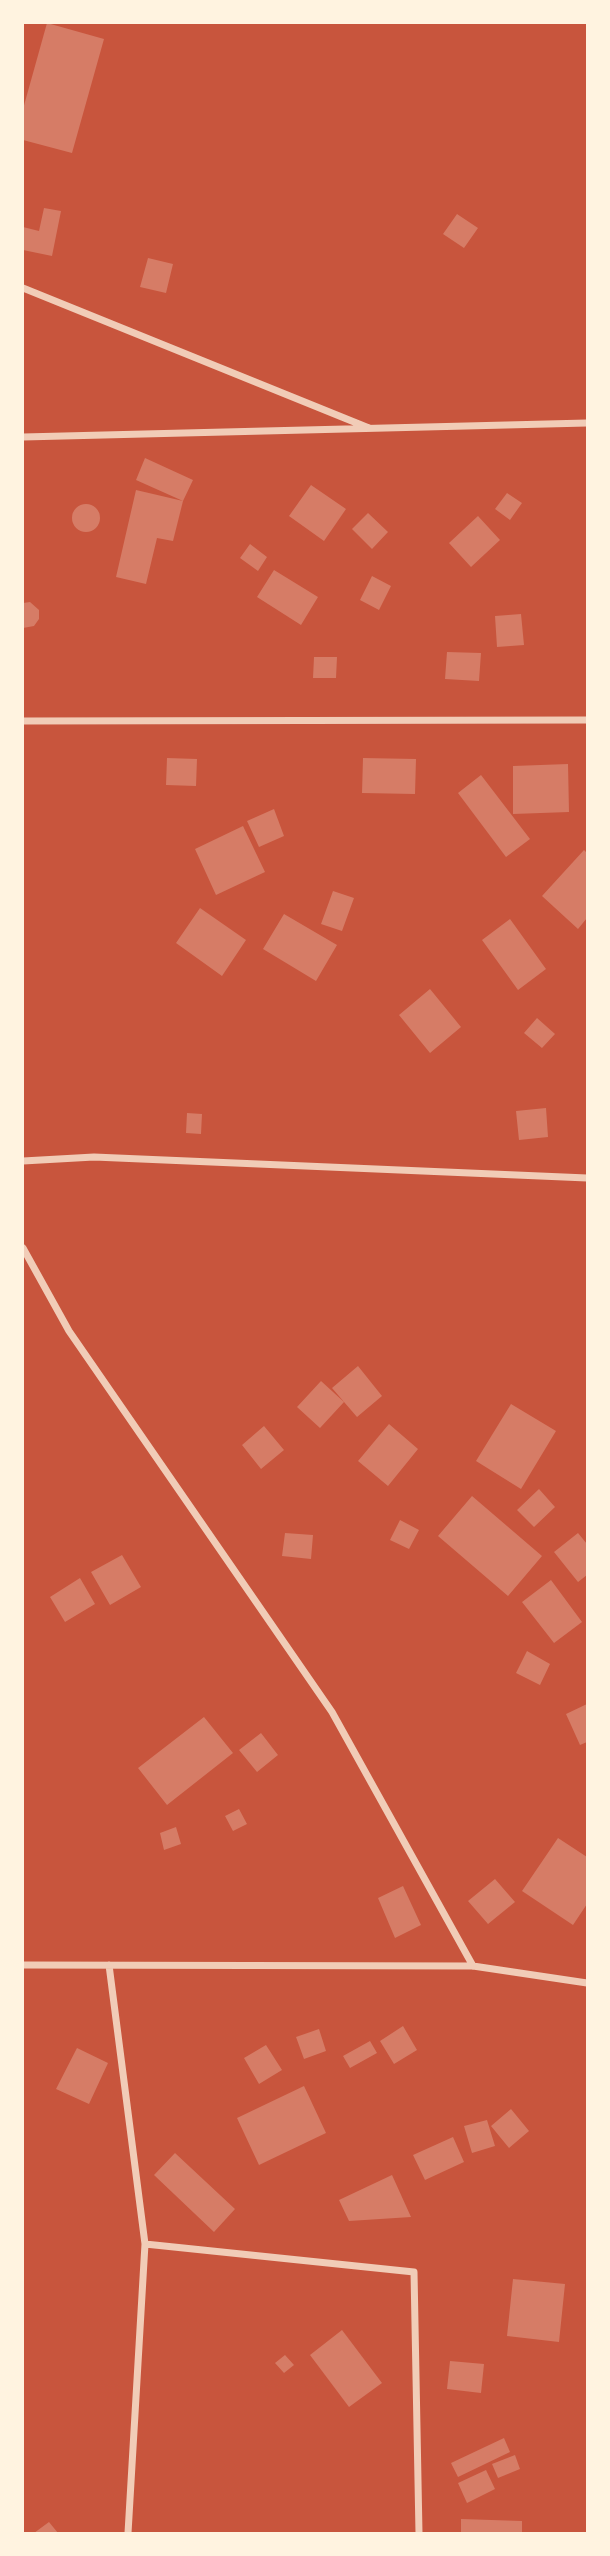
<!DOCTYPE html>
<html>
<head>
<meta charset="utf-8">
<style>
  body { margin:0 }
  #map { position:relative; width:610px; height:2556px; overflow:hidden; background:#c8553d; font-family:"Fira Sans",sans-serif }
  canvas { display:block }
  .frame { position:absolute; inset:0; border:24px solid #fff3e0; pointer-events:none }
</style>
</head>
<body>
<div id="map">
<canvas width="610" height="2556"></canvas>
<div class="frame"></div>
</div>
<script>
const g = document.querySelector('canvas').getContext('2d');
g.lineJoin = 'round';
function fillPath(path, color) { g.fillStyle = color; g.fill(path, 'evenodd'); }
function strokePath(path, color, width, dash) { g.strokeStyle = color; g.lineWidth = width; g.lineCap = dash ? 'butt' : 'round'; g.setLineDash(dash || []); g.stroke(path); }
const building = new Path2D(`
  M47 23 104 39 72 153 23 140V109Z
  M44 208 61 211 52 256 23 250V227L39 231Z
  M457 214 478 228 464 248 443 234Z
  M148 258 173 264 166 293 140 287Z
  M145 458 193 480 183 501 136 480Z
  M311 485 346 509 324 541 289 516Z
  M136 490 183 501 173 541 157 538 146 584 116 577Z
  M507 493 522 503 510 520 495 509Z
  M72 518a14 14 0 1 1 28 0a14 14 0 1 1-28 0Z
  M368 513 388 532 372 549 352 529Z
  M478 516 500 540 471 567 449 543Z
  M250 544 267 557 258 571 240 558Z
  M274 570 318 597 301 625 257 597Z
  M372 576 391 586 379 610 360 600Z
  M30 602 39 610V619L34 626 23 628V603Z
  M521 614 524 645 497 647 495 616Z
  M447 652 481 653 479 681 445 679Z
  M314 657H337L336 678H313Z
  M167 758 197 759 196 786 166 785Z
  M363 758 416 759 415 794 362 793Z
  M568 764 569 812 513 814V766Z
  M481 775 530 839 506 857 458 793Z
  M274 809 284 836 259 847 247 821Z
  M243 826 265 872 216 895 195 849Z
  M584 850 587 853V918L578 929 542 896Z
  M333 891 354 898 342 931 321 924Z
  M200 908 246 940 222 976 176 943Z
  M284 914 337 945 316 981 263 949Z
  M510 919 546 969 518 990 482 940Z
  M430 989 461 1027 430 1053 399 1015Z
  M537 1018 555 1034 542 1048 524 1033Z
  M546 1108 548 1137 519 1140 516 1111Z
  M187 1113 202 1114 201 1134 186 1133Z
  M358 1366 382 1396 357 1417 332 1388Z
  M321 1381 344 1402 320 1428 297 1407Z
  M511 1404 556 1431 521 1489 476 1461Z
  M389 1424 418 1449 388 1486 358 1461Z
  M264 1426 284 1450 261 1469 242 1445Z
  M539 1489 555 1507 534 1527 517 1510Z
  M472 1496 542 1556 508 1596 438 1536Z
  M400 1520 419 1530 409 1549 390 1540Z
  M285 1533 313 1535 311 1559 282 1556Z
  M578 1533 587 1544V1575L578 1582 554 1552Z
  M122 1555 141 1587 110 1605 91 1572Z
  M80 1578 95 1604 65 1622 50 1597Z
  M551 1580 582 1622 554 1643 522 1602Z
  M527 1651 550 1664 540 1685 516 1673Z
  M587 1704V1742L580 1745 566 1714Z
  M204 1717 233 1753 167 1805 138 1768Z
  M261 1733 278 1755 257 1772 239 1750Z
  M239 1809 247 1824 233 1831 225 1816Z
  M176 1827 181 1844 164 1850 160 1833Z
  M558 1838 587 1857V1904L573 1925 522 1891Z
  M495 1879 515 1902 488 1924 468 1901Z
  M403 1886 421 1925 395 1938 378 1898Z
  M403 2026 417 2050 394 2064 380 2041Z
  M319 2029 326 2051 304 2059 296 2037Z
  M370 2041 377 2053 350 2068 343 2056Z
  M266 2045 282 2070 259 2084 244 2058Z
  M77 2048 108 2063 89 2104 56 2089Z
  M304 2086 326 2133 259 2165 237 2118Z
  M511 2109 529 2131 509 2148 491 2126Z
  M487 2120 495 2146 472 2153 464 2126Z
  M453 2137 464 2162 425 2180 413 2155Z
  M175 2153 235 2209 214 2232 154 2175Z
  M392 2175 411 2217 349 2221 339 2200Z
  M513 2279 565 2284 559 2342 507 2336Z
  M342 2330 382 2383 349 2407 310 2355Z
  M285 2355 294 2365 284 2373 275 2363Z
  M450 2361 484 2364 481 2393 447 2389Z
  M504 2438 510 2452 458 2477 451 2463Z
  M515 2455 520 2469 498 2478 492 2464Z
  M486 2470 495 2489 467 2503 458 2483Z
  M461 2519 522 2521V2533H461Z
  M49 2522 58 2533H34Z`);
const minor = new Path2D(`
  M23 288 369 428
  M23 437 587 423
  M23 721 587 720
  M23 1161 94 1157 587 1178
  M23 1248 69 1331 332 1712 473 1966
  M23 1965 473 1966 587 1983
  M109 1965 145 2244 128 2533
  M145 2244 414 2272 419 2533`);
fillPath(building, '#d67c66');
strokePath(minor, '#f1ccb7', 7);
</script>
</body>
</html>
